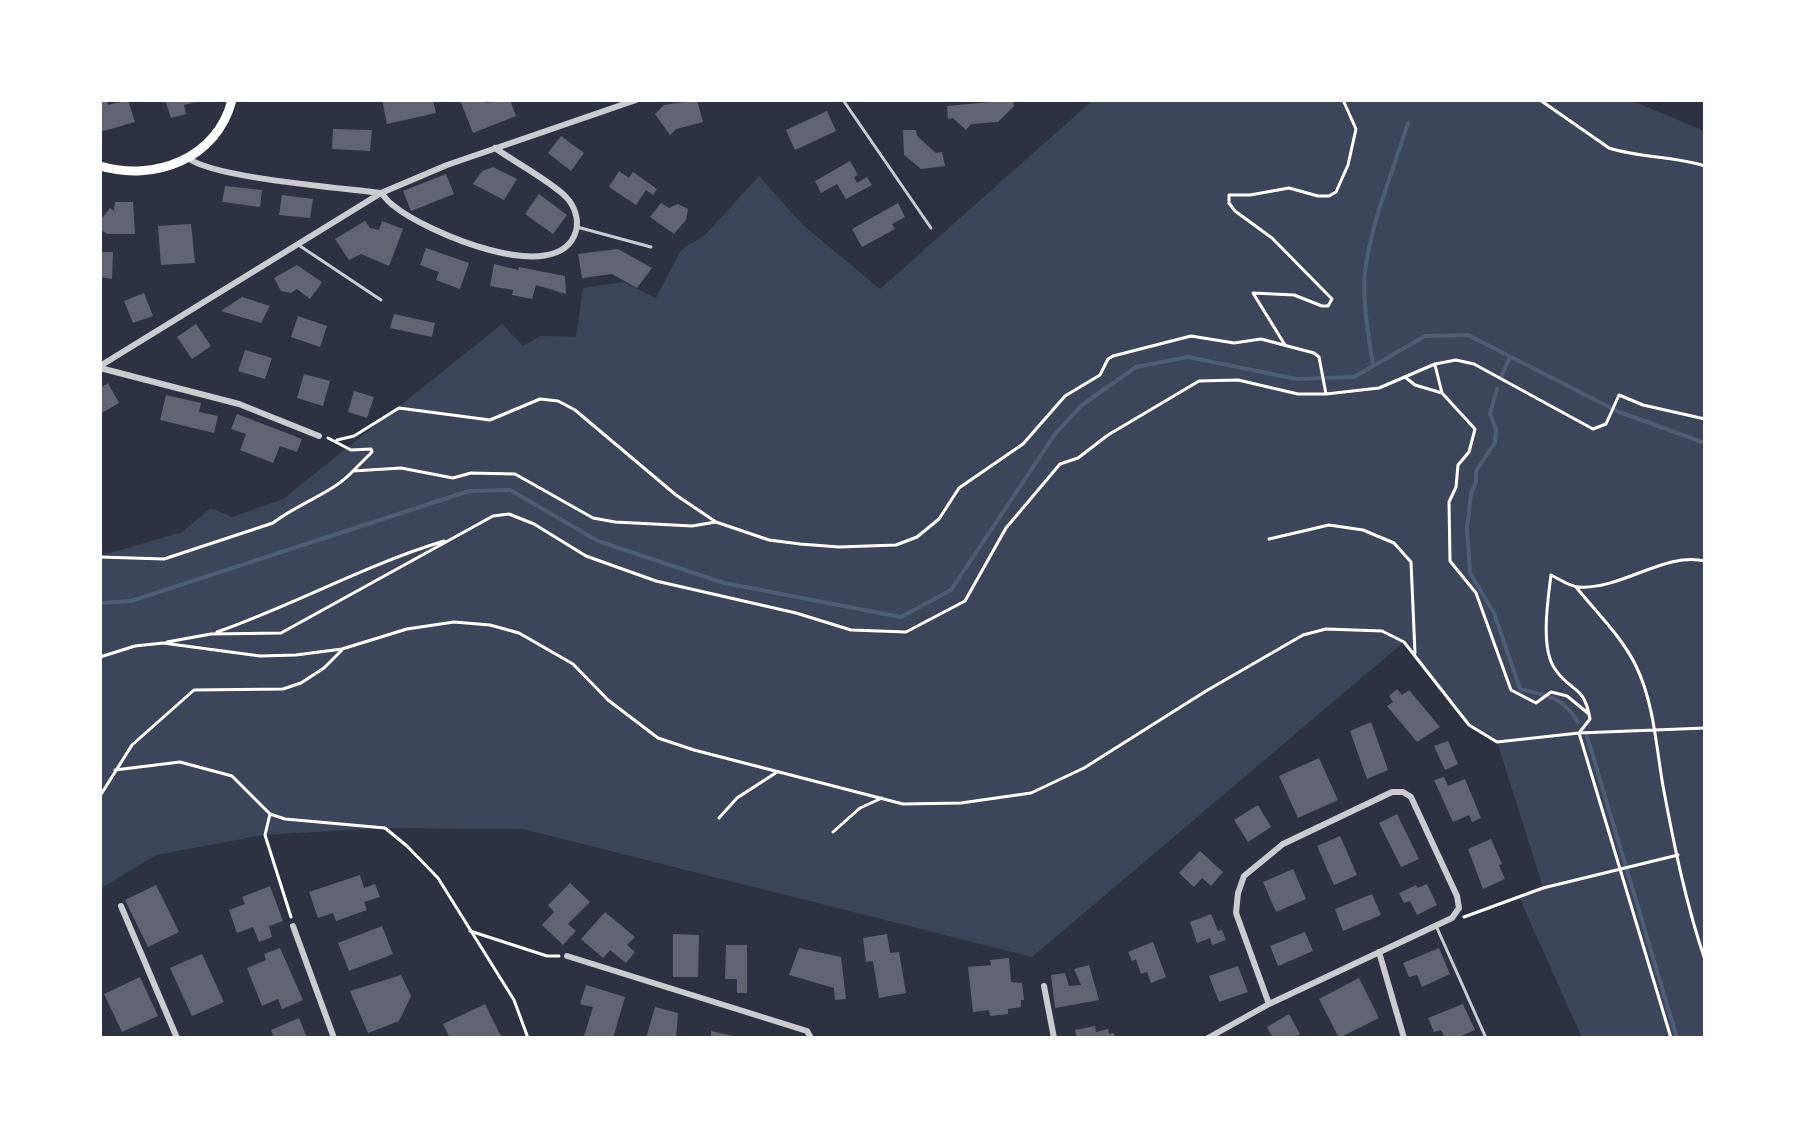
<!DOCTYPE html>
<html>
<head>
<meta charset="utf-8">
<style>
  body { margin:0 }
  #map { position:relative; width:1805px; height:1138px; overflow:hidden; background:#2d3142; font-family:"Roboto Condensed",sans-serif }
  canvas { display:block }
  .frame { position:absolute; inset:0; border:102px solid #fff; pointer-events:none }
</style>
</head>
<body>
<div id="map">
<canvas width="1805" height="1138"></canvas>
<div class="frame"></div>
</div>
<script>
const g = document.querySelector('canvas').getContext('2d');
g.lineJoin = 'round';
function fillPath(path, color) { g.fillStyle = color; g.fill(path, 'evenodd'); }
function strokePath(path, color, width, dash) { g.strokeStyle = color; g.lineWidth = width; g.lineCap = dash ? 'butt' : 'round'; g.setLineDash(dash || []); g.stroke(path); }
const green = new Path2D(`
  M1093 100H1630L1705 131V1038H1582L1519 897 1543 887 1497 742 1469 725 1404 642 1032 957 523 829 385 828 264 835 156 855 100 889V556L182 532 211 508 232 517 283 499 502 324 523 346 540 336 576 337 583 288 623 282 656 298 681 250 705 235 759 176 803 225 880 289Z`);
const stream = new Path2D(`
  M1373 366C1369 336 1362 303 1365 272 1371 222 1393 171 1408 123
  M1501 377 1510 357
  M1497 389 1490 414 1496 429 1495 443 1476 471V482L1471 493 1467 529 1470 573 1494 613 1520 689C1548 696 1562 696 1578 722
  M100 603 131 601 469 491 510 490 598 541 724 583 901 617 951 590 1055 434 1082 405 1136 367 1188 357 1296 379 1354 377 1425 336 1468 335 1619 412 1705 443
  M1587 736 1677 1038`);
const building = new Path2D(`
  M100 100H107L108 105 128 100 135 122 100 132Z
  M165 100H200V101L184 105 186 114 171 118Z
  M382 100H433L436 113 387 124Z
  M460 100H484L485 103 510 100 516 116 473 133Z
  M697 100 703 122 676 129 670 135 655 114 664 105Z
  M1013 100 1014 106 998 122 971 124 966 130 953 118 948 119 947 106Z
  M827 111 836 131 795 150 786 130Z
  M333 129 372 130 370 151 332 149Z
  M903 130H916L917 136 936 153 942 152 945 166 921 169 904 155Z
  M561 136 584 153 571 171 548 153Z
  M850 161 858 175 854 177 857 183 867 177 872 185 846 199 837 184 821 193 815 181Z
  M493 167 517 179 504 200 473 184 482 171Z
  M619 171 629 178 633 172 657 189 653 195 646 190 636 205 609 187Z
  M446 174 454 194 411 211 403 191Z
  M225 186 262 190 260 207 222 202Z
  M539 194 567 215 553 234 525 214Z
  M282 195 313 199 310 218 279 215Z
  M115 202H133L135 234H107L100 229V221L110 208 114 211Z
  M661 203 669 208 678 204 688 209 686 220 674 234 650 217Z
  M898 203 905 217 892 224 895 229 862 247 852 229Z
  M365 221 370 228 379 230 382 221 403 229 389 266 361 254 349 260 335 239Z
  M191 224 195 263 161 265 158 226Z
  M426 248 469 263 460 289 436 280 439 272 420 265Z
  M618 249 652 268 637 288 612 274 582 278 578 254Z
  M100 252H113L112 279 100 277Z
  M494 264 518 270 519 267 565 276 566 294 536 285 532 299 512 295 513 290 490 286Z
  M297 265 322 282 310 299 297 289 291 293 281 291 274 278Z
  M144 293 153 316 133 323 124 301Z
  M242 297 270 306 261 323 221 311Z
  M394 314 435 323 432 337 390 328Z
  M298 316 327 326 320 347 291 337Z
  M196 324 211 346 192 359 177 337Z
  M245 350 272 358 265 379 238 371Z
  M304 374 330 381 323 406 297 398Z
  M108 383 119 403 100 414V388Z
  M354 391 374 397 367 418 348 412Z
  M166 395 201 403 199 412 218 416 214 433 160 420Z
  M237 414 302 439 297 452 280 446 273 463 240 450 246 434 231 429Z
  M1397 689 1402 695 1409 690 1440 727 1417 742 1387 706 1393 702 1389 696Z
  M1371 722 1388 770 1367 779 1350 731Z
  M1448 741 1458 764 1445 770 1434 746Z
  M1319 758 1338 800 1298 818 1279 776Z
  M1444 777 1448 786 1465 779 1481 818 1472 822 1469 815 1453 822 1434 780Z
  M1258 805 1271 827 1248 842 1234 820Z
  M1397 814 1419 859 1401 867 1379 823Z
  M1340 836 1357 875 1334 885 1317 846Z
  M1491 839 1502 864 1499 865 1505 879 1483 889 1468 849Z
  M1200 851 1223 872 1211 886 1202 878 1194 887 1179 873Z
  M1293 869 1306 899 1276 912 1263 882Z
  M360 875 364 888 375 884 380 897 364 902 367 910 336 921 333 913 318 918 309 892Z
  M570 883 590 902 568 924 576 931 563 945 542 925 554 912 548 905Z
  M1427 884 1437 905 1417 915 1410 901 1404 903 1399 893 1416 885 1417 888Z
  M156 885 179 932 148 947 125 900Z
  M270 886 283 921 269 926 272 937 259 942 253 927 237 933 229 910 245 904 242 897Z
  M1372 894 1381 915 1343 931 1335 909Z
  M605 912 635 937 627 945 635 952 626 963 610 950 603 958 581 939Z
  M1211 914 1218 931 1222 930 1226 940 1212 945 1210 938 1197 943 1190 922Z
  M382 926 393 954 349 971 338 943Z
  M1305 932 1313 951 1278 966 1270 946Z
  M673 934 699 935 698 977H673Z
  M887 934 890 953 899 952 906 993 879 998 873 961 866 962 863 938Z
  M1153 942 1166 977 1151 983 1147 972 1141 974 1136 959 1132 961 1128 952Z
  M726 945H747V993H737V979H725Z
  M280 948 303 1000 282 1009 278 999 262 1006 247 968 266 960 264 954Z
  M799 948 841 957 846 999 835 1000 834 988 789 975Z
  M1439 948 1450 974 1422 987 1417 975 1409 977 1403 963Z
  M202 954 224 1002 192 1016 170 968Z
  M1009 958 1011 982 1022 983 1024 1000H1021V1007L1008 1009V1014L990 1016 989 1010 973 1012 968 967 991 965 990 960Z
  M1089 965 1099 1000 1055 1008 1051 975 1065 973 1069 986 1081 985 1074 969Z
  M1238 966 1248 992 1219 1002 1209 976Z
  M401 975 411 996 399 1021 368 1033 350 991Z
  M140 977 158 1016 122 1032 104 994Z
  M1359 978 1379 1018 1339 1038 1319 999Z
  M586 985 625 997 613 1038 584 1036 593 1007 580 1004Z
  M485 1004 501 1036 450 1038 443 1024Z
  M1463 1004 1475 1030 1457 1038H1445L1441 1030 1434 1032 1428 1018Z
  M655 1007 678 1013 676 1038H646Z
  M1289 1014 1300 1034 1293 1038H1273L1267 1027Z
  M299 1018 307 1038H274L271 1030Z
  M1095 1026 1096 1032 1108 1029 1109 1034 1114 1033 1115 1038H1077L1075 1030Z
  M711 1031 738 1037V1038H711Z`);
const path = new Path2D(`
  M1540 100 1609 148C1640 158 1673 156 1705 166
  M1285 345 1253 293 1294 295 1322 306H1328L1332 299 1272 238 1235 211 1229 203V195H1250L1289 188 1318 196H1329L1336 192 1348 165 1356 129 1343 100
  M1435 365 1442 393
  M1405 377 1415 385 1442 393 1475 429 1469 452 1458 465 1456 487 1449 502 1450 561 1476 593 1511 690 1536 703 1551 692 1567 696 1589 714
  M328 438 351 450 371 449 372 452 353 471
  M337 440 354 436 399 408 490 420 540 399 558 401 575 410 676 495 716 522
  M1269 539 1329 525 1363 530 1394 543 1411 562 1415 653
  M100 557 164 559 273 523C298 503 332 494 353 471L401 468 453 478 471 473 515 474 593 518 615 522 692 526 716 522 769 540 800 544 839 547 896 545 917 537 939 519 959 488 1023 444 1065 396 1100 375 1108 359 1113 356 1191 336 1234 343 1261 339 1314 353 1319 357 1326 394
  M1576 587C1596 612 1622 637 1636 666 1654 703 1656 746 1663 786 1674 845 1686 904 1705 960
  M217 632C294 605 365 565 444 541
  M167 642 211 634 281 633 493 516 509 514 534 524 586 556 656 581 796 613 851 630 906 632 965 601 1006 528 1060 464 1078 458 1108 435 1199 381 1238 380 1298 394H1326L1379 388 1435 364 1456 360 1474 364 1593 429 1606 424 1619 395 1643 405 1705 419
  M100 657 135 646 163 643 260 656 296 655 342 649 407 629 454 622 490 625 519 633 573 664 608 700 658 738 694 750 903 804 961 803 1031 793 1084 768 1206 691 1303 635 1326 629 1382 631 1404 642 1469 725 1497 742 1579 733 1705 728
  M1579 733 1590 719C1584 684 1571 693 1555 669 1540 648 1548 599 1551 575 1559 579 1570 587 1579 587 1621 590 1666 551 1705 561
  M1579 733 1671 1038
  M115 770 180 762 232 776 270 814 285 819 385 828 407 846 438 878 514 1000 528 1038
  M100 796 132 745 194 690 283 689 301 683 324 668 342 650
  M270 814 265 835 291 917
  M719 818 737 798 777 772
  M833 832 860 808 882 798
  M1464 917 1543 888 1678 855
  M470 931 547 956H559`);
const service = new Path2D(`
  M843 100 931 228
  M577 227 651 247
  M297 244 381 300
  M1437 928 1486 1038`);
const minor = new Path2D(`
  M188 158C213 178 342 188 381 193 385 197 389 203 394 206 424 231 559 290 576 231 579 220 575 206 566 197 552 182 513 161 495 148
  M100 366 381 193 447 165 636 100
  M100 368 239 404 319 436
  M1392 792H1403L1411 797 1457 896 1459 908 1452 918 1269 1004 1236 913 1238 893 1244 876 1283 844Z
  M121 906 177 1038
  M293 926 334 1038
  M1379 952 1404 1038
  M567 956 807 1031 811 1038
  M1044 986 1054 1038
  M1208 1038 1269 1004`);
const secondary = new Path2D(`
  M100 166C154 182 217 159 232 100`);
fillPath(green, '#3c4559');
strokePath(stream, '#4f5d75', 4);
fillPath(building, '#626471');
strokePath(path, '#fff', 3);
strokePath(service, '#caccd0', 3);
strokePath(minor, '#caccd0', 6);
strokePath(secondary, '#fff', 9);
</script>
</body>
</html>
